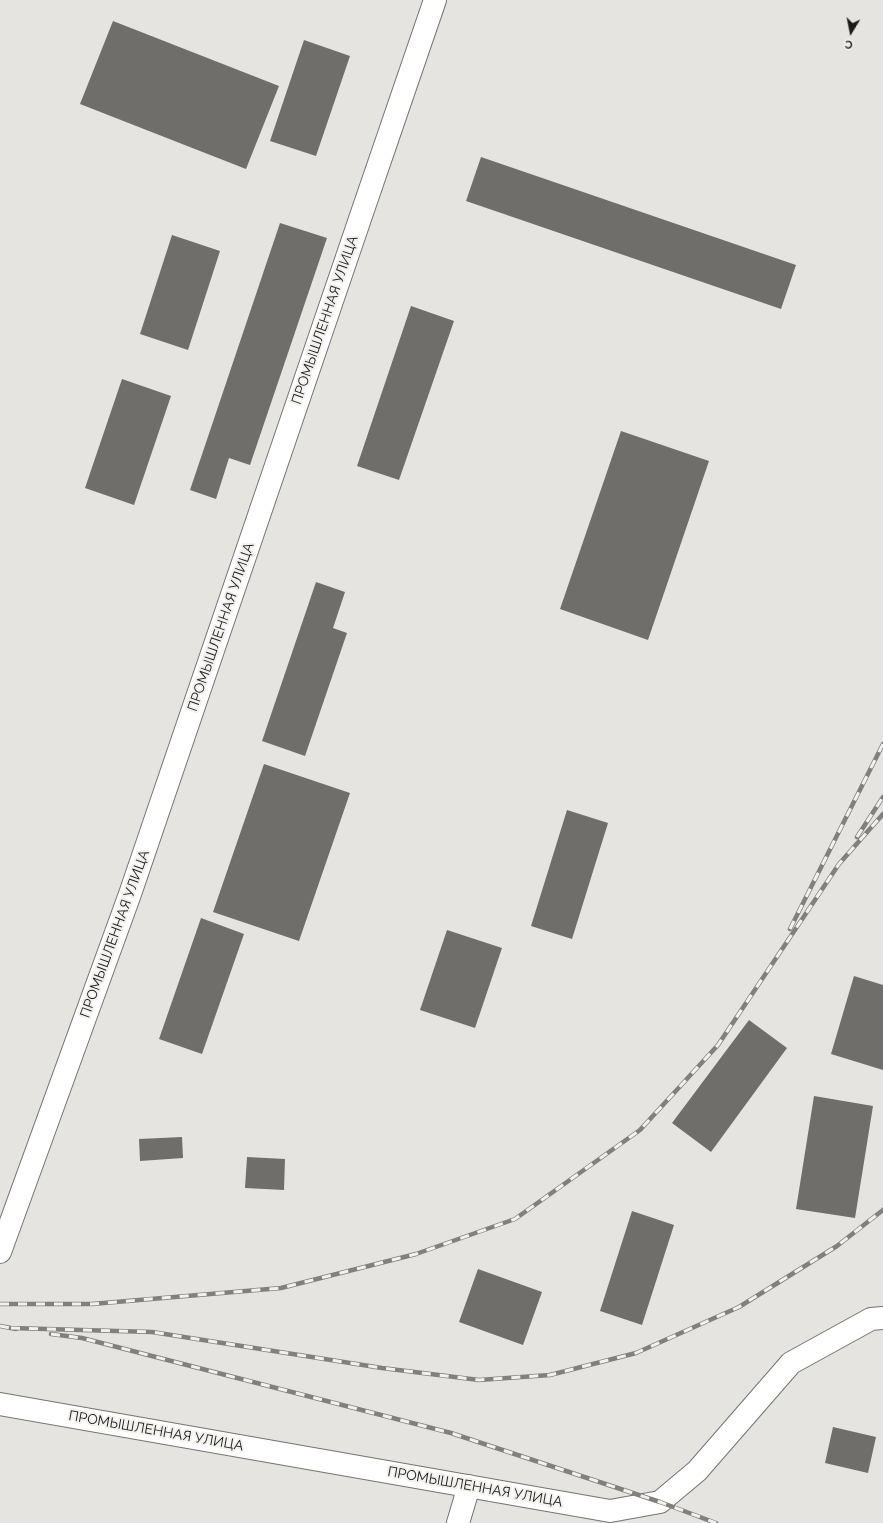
<!DOCTYPE html>
<html>
<head>
<meta charset="utf-8">
<style>
  body { margin:0 }
  #map { position:relative; width:883px; height:1523px; overflow:hidden; background:#e6e4e1; font-family:Raleway,sans-serif }
  canvas { display:block }
  .north { position:absolute; left:831px; top:12px; width:40px; height:40px; -webkit-text-stroke:3px #f3f1ee; paint-order:stroke; rotate:190deg; font-size:11px; font-weight:700; line-height:16px; text-align:center; color:#1b1a19 }
  .north::after { content:''; display:block; margin:auto; width:14px; height:18px; background:#1b1a19; clip-path:polygon(50% 0,100% 100%,50% 72%,0 100%) }
</style>
</head>
<body>
<div id="map">
<canvas width="883" height="1523"></canvas>
<div class="north">С</div>
</div>
<script>
const g = document.querySelector('canvas').getContext('2d');
g.lineJoin = 'round';
function fillPath(path, color) { g.fillStyle = color; g.fill(path, 'evenodd'); }
function strokePath(path, color, width, dash) { g.strokeStyle = color; g.lineWidth = width; g.lineCap = dash ? 'butt' : 'round'; g.setLineDash(dash || []); g.stroke(path); }
function label(font, color, halo, rows, align = 'center') {
  g.font = font + ' Raleway,sans-serif'; g.lineWidth = 4; g.setLineDash([]); g.textBaseline = 'middle'; g.strokeStyle = halo; g.fillStyle = color; for (const [text, x, y, turn = 0] of rows) {
    g.save(); g.translate(x, y); g.rotate((+turn || 0) * Math.PI / 180); g.textAlign = isNaN(turn) ? turn : align; if (halo) g.strokeText(text, 0, 0); g.fillText(text, 0, 0); g.restore();
  }
}
const building = new Path2D(`
  M113 21 279 86 246 169 80 104Z
  M304 40 350 56 316 156 270 141Z
  M481 157 796 265 781 309 466 201Z
  M280 223 327 238 250 465 229 458 216 499 190 490Z
  M172 235 220 251 188 350 140 334Z
  M411 306 454 321 399 480 357 466Z
  M122 379 171 396 134 505 85 488Z
  M621 431 709 461 648 640 560 609Z
  M316 582 345 592 333 628 347 633 305 756 262 741Z
  M264 764 350 793 299 941 213 912Z
  M567 810 608 823 572 939 531 926Z
  M201 918 244 934 202 1054 159 1039Z
  M447 930 502 948 475 1028 420 1010Z
  M854 976 883 985V1070L831 1054Z
  M749 1020 787 1048 711 1152 672 1123Z
  M814 1096 873 1106 855 1218 796 1209Z
  M182 1137 183 1158 140 1161 139 1139Z
  M247 1157 285 1159 284 1190 245 1188Z
  M632 1211 674 1225 642 1325 600 1311Z
  M478 1269 542 1292 523 1345 459 1322Z
  M833 1427 876 1437 868 1473 825 1463Z`);
const minor = new Path2D(`
  M0 1252 130 894 363 210 435 0
  M0 1404 610 1511 660 1502 697 1471 791 1363 871 1319 883 1318
  M458 1523 469 1486`);
const rail = new Path2D(`
  M857 837 883 797
  M790 929 883 744
  M0 1304H92L281 1288 416 1254 515 1219 640 1130 718 1045 839 864 883 814
  M0 1326 16 1329
  M11 1328 152 1332 382 1368 479 1380 550 1375 636 1353 739 1307 837 1246 883 1210
  M51 1334 82 1338 451 1433 660 1502 716 1523`);
const streetNames = [
  ["ПРОМЫШЛЕННАЯ УЛИЦА",325,320,-71],
  ["ПРОМЫШЛЕННАЯ УЛИЦА",221,627,-71],
  ["ПРОМЫШЛЕННАЯ УЛИЦА",115,934,-70],
  ["ПРОМЫШЛЕННАЯ УЛИЦА",156,1431,10],
  ["ПРОМЫШЛЕННАЯ УЛИЦА",475,1487,10]
];
fillPath(building, '#706e6b');
strokePath(minor, '#757471', 24);
strokePath(minor, '#fff', 22);
strokePath(rail, '#82807e', 4.5);
strokePath(rail, '#f3f1ee', 3, [9]);
label('14px', '#1b1a19', '#f3f1ee', streetNames);
</script>
</body>
</html>
